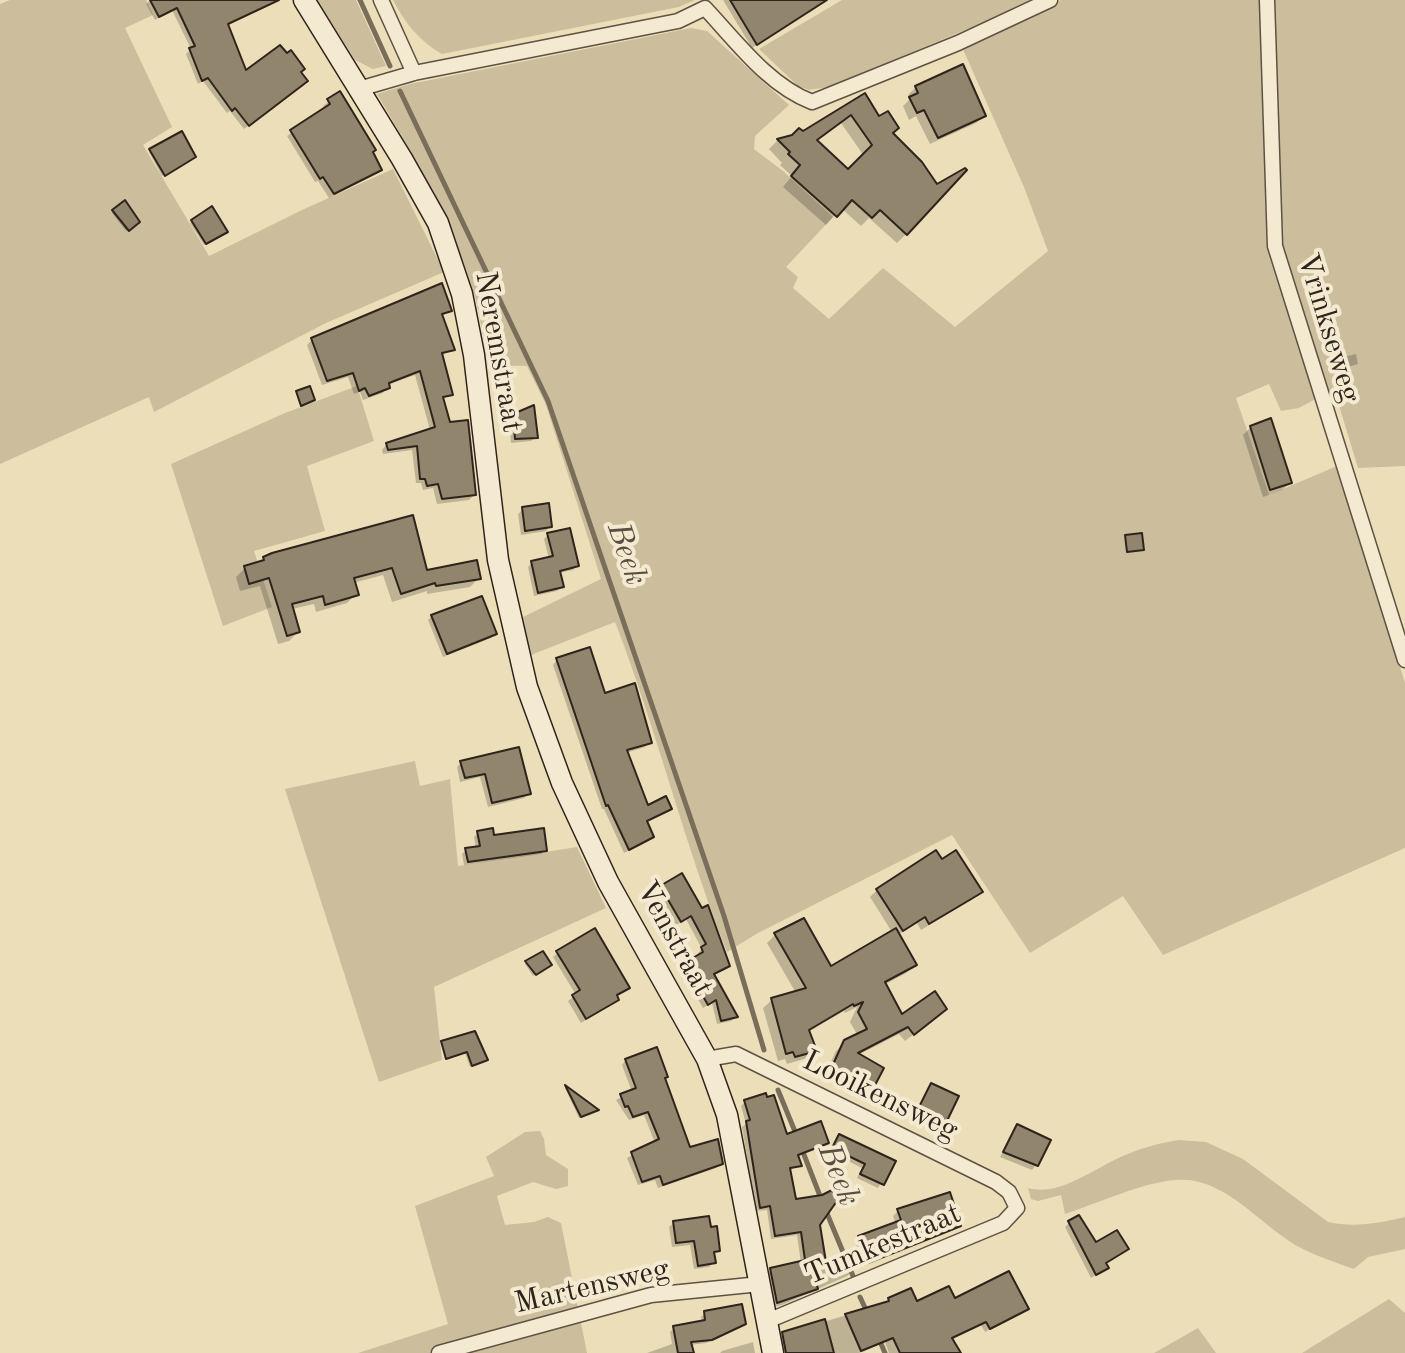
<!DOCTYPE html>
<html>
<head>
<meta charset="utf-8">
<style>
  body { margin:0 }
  canvas { display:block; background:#ecdeb8 }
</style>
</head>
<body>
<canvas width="1405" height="1353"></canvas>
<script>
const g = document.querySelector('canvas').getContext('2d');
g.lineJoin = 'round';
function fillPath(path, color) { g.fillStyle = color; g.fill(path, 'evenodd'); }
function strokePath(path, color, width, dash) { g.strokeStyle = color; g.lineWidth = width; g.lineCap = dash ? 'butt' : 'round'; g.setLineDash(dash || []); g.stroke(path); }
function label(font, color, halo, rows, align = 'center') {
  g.font = font + ' "Old Standard TT",serif'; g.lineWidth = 8; g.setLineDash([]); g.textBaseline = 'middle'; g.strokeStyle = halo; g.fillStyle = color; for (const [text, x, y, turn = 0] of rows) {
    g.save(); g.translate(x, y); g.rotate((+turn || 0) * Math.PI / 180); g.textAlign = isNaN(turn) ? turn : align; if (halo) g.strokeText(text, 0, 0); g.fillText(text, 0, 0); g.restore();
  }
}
const green = new Path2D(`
  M10 0H146L153 15 125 28 172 127 143 145 209 256 302 210 393 169 444 272 326 323 154 412 149 397 0 464V4Z
  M317 0H356L386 66 373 69 355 60Z
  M393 0H695L679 7 442 54C419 41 405 23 393 0Z
  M842 0H1029L1030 3 828 87 809 90 798 86 759 49Z
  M1061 0H1405V466L1358 468 1334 389 1299 408 1281 411 1269 384 1236 398 1269 495 1337 466 1405 683V848L1163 955 1123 896 1030 953 952 835 758 933 727 952C684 844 657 730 615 622L531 655 521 618 601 579 546 405 527 366 489 365C483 340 480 312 472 287 451 219 413 155 377 94L410 84 691 28 707 31 789 105 755 136 754 149 783 171 833 217 786 267 798 277 793 288 829 319 883 268 955 327 1048 251 1024 187 962 47Z
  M357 386 374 441 307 466 325 531 254 551 272 607 223 626 171 464 285 413Z
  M415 761 420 786 450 779 458 866 577 847 606 908 434 987 442 1060 379 1082 285 789Z
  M540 1131 544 1139 546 1155 568 1169V1186L556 1189 533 1182 497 1196 505 1225 534 1222 548 1217 561 1223 587 1353H358L448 1324 415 1206 494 1176 486 1157 525 1132Z
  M1179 1140 1206 1142 1243 1159 1328 1222C1354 1228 1379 1223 1405 1217V1249L1368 1257 1354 1269C1337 1263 1319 1257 1303 1249 1262 1229 1226 1175 1176 1180 1144 1182 1098 1203 1065 1214L1061 1195 1038 1201 1031 1199 1028 1188C1060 1197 1094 1168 1123 1156 1141 1148 1159 1143 1179 1140Z
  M1389 1299 1405 1313V1353H1302Z
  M1198 1328 1216 1353H1154Z`);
const shadow = new Path2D(`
  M151 0H259L261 7 257 11 226 26 245 73H299L301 85 244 129 230 111 227 113 203 81 198 84 186 54 191 49 172 10 155 20 146 4Z
  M723 0H793L802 15 752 48Z
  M916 87 984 116 976 123 930 144 916 116 909 120 903 106 910 99 908 95Z
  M340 93 371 152 374 174 329 198 318 181 315 182 287 136 326 109 323 106Z
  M864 96 891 134 906 234 897 243 869 218 861 226 841 208 826 225 783 187 792 176 780 165 782 163 769 149 778 140 803 134ZM841 123 864 156 848 172 815 142Z
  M150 151 192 159 162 176 149 152Z
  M124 203 137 221 126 231 112 213Z
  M212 209 224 233 204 245 190 223Z
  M450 310 441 317 453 349 441 356 451 394 441 400 474 495 469 500 437 504 433 488 423 490 421 483H416L412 450 383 454 382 450 387 444 430 430 415 375 387 385 383 393 363 400 360 392 354 394 348 377 322 385 307 345 312 340Z
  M1356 354 1358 364 1345 368 1343 357Z
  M514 416 536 437 531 441 511 443 509 421Z
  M1251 427 1290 483 1282 490 1263 497 1243 435Z
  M523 509 550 526 546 531 521 535 518 514Z
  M412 518 426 572 479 578 470 587 427 594V591L392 602 383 575 353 583 356 594 347 603 316 612 314 604 292 609 298 632 289 641 278 644 260 586 240 591 236 577 245 568 259 564 265 559Z
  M548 535 577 566 573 570 558 573 561 587 557 591 534 596 528 567 532 563 549 559 544 539Z
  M1126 537 1142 550 1126 553Z
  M432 616 495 634 491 638 443 657 428 620Z
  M557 660 604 696 649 742 645 747 626 753 647 807 670 808 645 823 652 837 648 841 624 853 604 809H602L553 665Z
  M461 763 529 793 524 798 488 807 480 777 460 782 457 767Z
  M478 833 493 837 545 850 541 854 464 865 462 854 466 850 476 848 474 837Z
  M941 862 980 892 973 899 921 930 917 923 898 935 915 964 906 973 884 985 902 1016 936 1017 905 1041 899 1034 858 1055 872 1088 863 1096 824 1077 836 1051 845 1042 858 1036 850 1022 857 1007 845 1013 844 1011 808 1032 815 1050 807 1058 787 1064 785 1059 778 1061 763 1008 772 1000 796 993 767 943 775 935 831 969 892 932 870 897 877 890Z
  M681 876 727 965 712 975 736 1017 731 1021 717 1024 712 1003 703 1008 681 969 699 956 698 953 702 949 686 919 676 925 657 892Z
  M558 953 622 992 615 996 617 999 612 1004 581 1023 568 1001 576 995 553 957Z
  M526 962 548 967 533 976 525 964Z
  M474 1033 486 1060 484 1061 470 1067 465 1053 445 1059 442 1043Z
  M626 1060 663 1079 689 1150 721 1163 716 1168 658 1188 655 1180 638 1185 627 1158 655 1143 644 1115 629 1120 616 1100 632 1092 622 1065Z
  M931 1085 944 1124 939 1128 914 1116Z
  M565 1088H566L596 1111 579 1118Z
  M745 1102 786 1137 827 1142 822 1147 797 1157 800 1165 789 1171 794 1201 818 1224 826 1275 852 1272 847 1276 782 1305 773 1307 766 1274 771 1270 801 1263 797 1235 771 1239 767 1210 756 1211 742 1127 746 1124 741 1106Z
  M1017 1126 1036 1165 1032 1170 1000 1157Z
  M839 1136 893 1162 878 1188 857 1178 862 1168 830 1152Z
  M898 1211 959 1226 954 1230 864 1266 855 1242 860 1238 896 1224 893 1216Z
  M1070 1222 1095 1245 1126 1249 1105 1264 1107 1267 1091 1278 1065 1227Z
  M674 1223 718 1250 713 1255 714 1262 709 1267 694 1269 690 1245 672 1247 669 1227Z
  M890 1299 916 1304 954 1301 1027 1308 985 1332 981 1325 951 1340 955 1353H889L885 1342 859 1353H782L779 1338 783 1334 884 1304Z
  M705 1313 744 1323 706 1343 690 1345 692 1353H647L672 1344 670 1332 674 1328 702 1323 701 1317Z
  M753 1342 755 1353H720L722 1351Z`);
const stream = new Path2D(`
  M360 0 390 66
  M400 91 548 401 724 916 764 1050
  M778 1090 796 1134
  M801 1147 822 1201
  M826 1211 853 1276
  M860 1297 867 1312
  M879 1339 885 1353`);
const building = new Path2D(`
  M150 0H279L228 24 246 70 280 45 287 53 291 50 305 69 301 72 308 81 249 126 235 108 232 111 208 78 202 81 189 48 195 46 177 8 159 17Z
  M730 0H827L757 45Z
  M963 64 986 116 938 138 924 110 917 113 909 97 918 93 915 86Z
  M340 91 376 150 373 152 382 170 334 194 323 177 320 179 290 130 330 104 327 99Z
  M865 93 879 116 888 111 899 128 893 133 922 162 937 184 965 168 967 170 907 235 880 210 872 218 852 200 837 217 791 176 800 165 788 154 790 152 777 139 792 135 799 128 803 131ZM851 115 872 145 848 169 817 140Z
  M182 131 196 157 165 176 149 149Z
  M125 200 140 222 129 231 112 210Z
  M212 206 228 232 206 244 191 220Z
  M442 283 452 311 442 314 455 350 442 353 453 395 443 397 450 422 468 420 476 495 442 499 438 484 427 486 425 479H420L417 446 388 450 386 443 435 427 420 371 389 383 390 388 369 396 365 388 359 391 353 373 327 381 311 338Z
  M310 386 315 400 301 406 296 391Z
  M534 405 538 438 515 439 513 414Z
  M1271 418 1292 483 1270 490 1250 426Z
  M549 503 552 527 525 531 522 507Z
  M413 515 427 570 477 560 481 579 436 586 435 583 401 594 392 568 354 578 359 595 325 605 323 596 292 604 300 632 287 636 269 578 249 584 244 566 264 560 263 557 272 553Z
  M570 528 579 566 560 571 564 587 538 593 531 561 553 556 547 533Z
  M1142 533 1144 550 1127 552 1125 535Z
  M482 596 497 634 447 654 431 615Z
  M590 647 605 693 635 683 652 743 627 750 648 805 666 796 672 809 647 821 654 837 629 850 608 805 606 806 556 658Z
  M519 747 531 794 492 803 485 774 465 778 460 761Z
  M493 828 494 835 544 828 547 851 468 862 465 848 480 846 477 831Z
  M936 850 942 859 956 850 983 892 929 924 925 917 903 931 876 889Z
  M682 873 702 908 708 905 730 966 714 974 738 1017 721 1021 716 1000 708 1005 684 963 703 952 701 947 706 944 691 916 681 922 660 886Z
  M804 918 831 966 896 928 917 965 885 982 902 1014 935 991 947 1009 914 1035 908 1027 858 1053 884 1068 873 1089 831 1069 844 1040 867 1029 858 1012 863 1002 854 1006 853 1004 809 1030 817 1051 795 1057 793 1052 786 1054 771 998 806 988 774 933Z
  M595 928 630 988 617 995 619 1000 586 1019 572 995 580 990 556 951Z
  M543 951 552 965 536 975 525 961Z
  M475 1031 488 1060 472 1066 467 1052 446 1059 441 1041Z
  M657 1047 668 1077 665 1078 690 1147 718 1139 723 1164 663 1185 660 1176 642 1182 631 1152 659 1139 648 1112 633 1117 628 1106 625 1107 620 1094 636 1088 625 1059Z
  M931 1083 959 1096 945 1125 917 1111Z
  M565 1085 599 1110 581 1117Z
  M766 1093 767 1097 774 1095 787 1134 821 1121 829 1143 798 1155 802 1166 790 1168 796 1199 822 1195 832 1190 837 1201 820 1225 826 1262 812 1267 818 1289 777 1303 770 1268 805 1260 801 1232 775 1236 770 1206 760 1208 746 1121 750 1120 744 1100Z
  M1017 1124 1051 1140 1038 1166 1003 1152Z
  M839 1134 896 1161 884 1185 860 1174 865 1164 832 1148Z
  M950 1192 961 1226 868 1263 858 1236 901 1220 897 1209Z
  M1079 1215 1096 1242 1117 1230 1129 1249 1106 1263 1109 1268 1096 1275 1068 1221Z
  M709 1216 711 1227 717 1226 720 1251 714 1252 716 1263 698 1266 694 1241 676 1243 673 1221Z
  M1009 1271 1029 1309 990 1329 986 1322 952 1338 961 1353H900L893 1338 861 1351 845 1314 889 1301 888 1298 911 1288 917 1301 949 1286 955 1298Z
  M742 1304 746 1324 712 1340 691 1342 694 1353H678L673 1326 705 1320 704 1311Z
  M825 1319 834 1353H786L782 1332Z`);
const street = new Path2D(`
  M381 0 414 73
  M1267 0 1275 246 1405 660
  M705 8C736 41 768 85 812 102L958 43 1050 0
  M359 89 414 73 678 21 705 8
  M707 1059 736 1054 996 1182 1009 1192 1017 1208 1003 1223 765 1322
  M439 1353 651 1295 760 1284`);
const secondary = new Path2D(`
  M304 0 402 159 438 223 462 294 474 355 498 560 527 687 562 783 608 882 707 1059 727 1115 773 1353`);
const streetNames = [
  ["Vrinkseweg",1328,328,73],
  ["Neremstraat",498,352,80],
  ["Venstraat",674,939,61],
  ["Looikensweg",880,1096,26],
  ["Tumkestraat",883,1245,-23],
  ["Martensweg",592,1287,-13]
];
const waterNames = [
  ["Beek",626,554,71],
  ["Beek",838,1175,68]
];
fillPath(green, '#ccbe9d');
fillPath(shadow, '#0003');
strokePath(stream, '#796e5a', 5);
fillPath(building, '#91856d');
strokePath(building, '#2e241c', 2);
strokePath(street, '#5e5243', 17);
strokePath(secondary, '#2e241c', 23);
strokePath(street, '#f3ead1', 14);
strokePath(secondary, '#f3ead1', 20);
label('30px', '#2e241c', '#f3ead1', streetNames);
label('italic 32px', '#5a4f40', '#f3ead1', waterNames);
</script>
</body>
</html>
